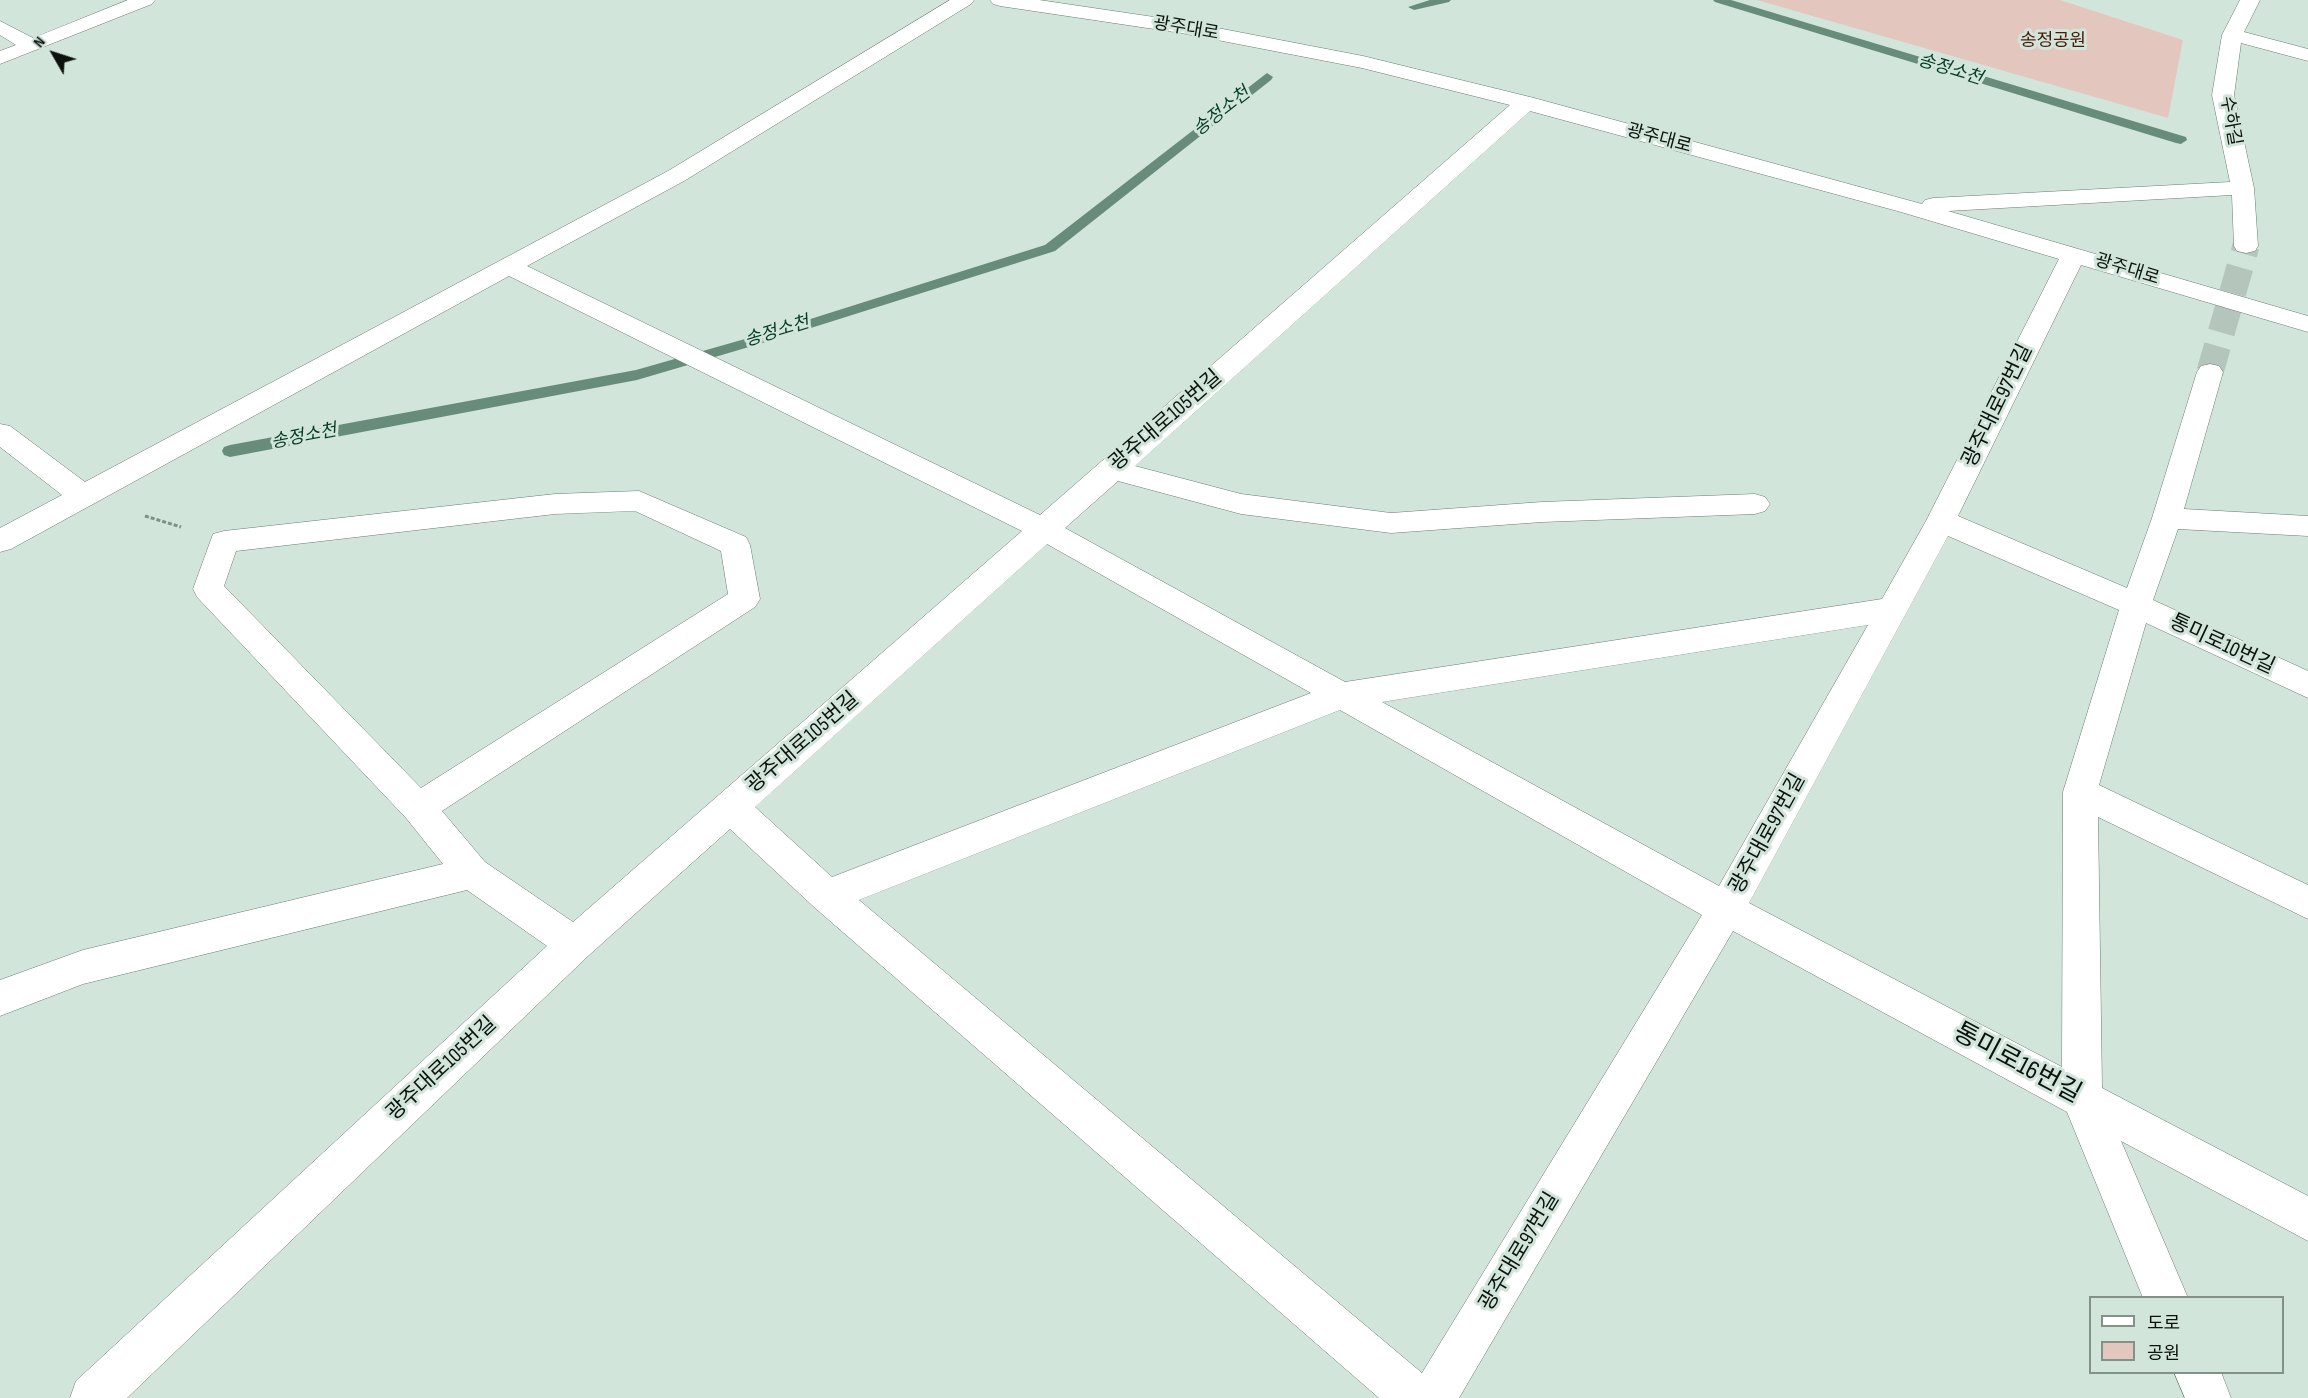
<!DOCTYPE html>
<html>
<head>
<meta charset="utf-8">
<style>
  body { margin:0 }
  #map { position:relative; width:2308px; height:1398px; overflow:hidden; background:#d2e5da; font-family:"Sofia Sans Condensed","Noto Sans KR",sans-serif }
  canvas { display:block }
  .legend { position:absolute; left:2089px; top:1296px; width:195px; height:78px; box-sizing:border-box; background:#d2e5da; border:2px solid #839189; margin:0; padding:8px 10px; list-style:none; font-size:18px; color:#0c130f }
  .legend li { display:flex; align-items:center; gap:12px; height:30px }
  .legend b { width:30px; border:2px solid #839189 }
  .north { position:absolute; left:24px; top:24px; width:60px; height:60px; -webkit-text-stroke:4px #d2e5da; paint-order:stroke; rotate:309deg; font-size:16px; font-weight:700; line-height:24px; text-align:center; color:#0c130f }
  .north::after { content:''; display:block; margin:auto; width:21px; height:27px; background:#0c130f; clip-path:polygon(50% 0,100% 100%,50% 72%,0 100%) }
</style>
</head>
<body>
<div id="map">
<canvas width="2308" height="1398"></canvas>
<ul class="legend">
<li><b style="height:8px;background:#fff"></b>도로</li>
<li><b style="height:16px;background:#e3c7be"></b>공원</li>
</ul>
<div class="north">N</div>
</div>
<script>
const g = document.querySelector('canvas').getContext('2d');
g.lineJoin = 'round';
function fillPath(path, color) { g.fillStyle = color; g.fill(path, 'evenodd'); }
function strokePath(path, color, width, dash) { g.strokeStyle = color; g.lineWidth = width; g.lineCap = dash ? 'butt' : 'round'; g.setLineDash(dash || []); g.stroke(path); }
function label(font, color, halo, rows, align = 'center') {
  g.font = font + ' "Sofia Sans Condensed","Noto Sans KR",sans-serif'; g.lineWidth = 6; g.setLineDash([]); g.textBaseline = 'middle'; g.strokeStyle = halo; g.fillStyle = color; for (const [text, x, y, turn = 0] of rows) {
    g.save(); g.translate(x, y); g.rotate((+turn || 0) * Math.PI / 180); g.textAlign = isNaN(turn) ? turn : align; if (halo) g.strokeText(text, 0, 0); g.fillText(text, 0, 0); g.restore();
  }
}
const green = new Path2D(`
  M1757 0H2060L2183 40 2168 118Z`);
const stream = new Path2D(`
  M1430 0H1451L1449 2 1414 10 1408 7Z
  M1713 0H1731L2186 137 2187 140 2181 144 2176 143 1715 2Z
  M1267 73 1273 77 1271 80 1055 251 776 339 637 380 230 457 224 455 222 451 224 447 230 445 636 370 766 333 1045 245Z`);
const minorTunnel = new Path2D(`
  M2210 372 2246 246`);
const path = new Path2D(`
  M145 516 181 527`);
const minor = new Path2D(`
  M128 0H155L152 4 0 64V51L16 45 0 35V21L33 38Z
  M950 0H974L971 4 684 181 527 266 1040 515 1510 105 1362 68 1181 33 1000 6 993 4 990 0H1039L1181 21 1363 56 1534 98 1922 204 1925 200 1933 198 2230 182 2212 95 2222 35 2240 0H2260L2244 32 2308 49V61L2241 43 2234 95 2254 188 2258 246 2255 251 2246 253 2237 251 2234 246 2232 195 1948 211 2308 316V332L2081 265 1958 516 2127 588 2152 518 2197 372 2201 366 2210 364 2219 366 2223 372 2184 509 2308 516V536L2178 529 2153 600 2308 671V698L2146 623 2099 785 2308 885V919L2098 817 2102 1088 2308 1196V1241L2121 1141 2188 1298H2143L2067 1112 1733 931 1459 1398H1379L814 907 730 829 588 956 127 1398H70L76 1381 547 946 467 890 83 984 0 1016V980L83 950 443 864 406 818 197 597 193 589 213 534 224 531 555 494 639 491 746 537 750 545 760 599 755 607 442 811 485 862 573 922 1022 531 509 276 11 549 0 552V528L62 495 0 447V424L10 426 85 482 668 171ZM1530 111 1901 212 2059 259 1926 521 1882 599 1345 682 1065 528 1118 481 1241 514 1391 533 1542 522 1755 514 1765 511 1770 504 1765 497 1755 494 1542 502 1391 513 1241 494 1135 466ZM635 511 721 551 728 594 421 788 224 586 236 551 555 514ZM1948 536 2119 610 2063 792 2062 1067 1749 903ZM1047 544 1311 693 832 877 755 807ZM1868 625 1719 886 1382 702ZM1340 710 1702 915 1422 1373 859 900Z
  M2174 1372H2221L2231 1398H2185Z`);
const farStreetnames = [
  ["광주대로",1186,29,10],
  ["수하길",2230,121,80],
  ["광주대로",1659,139,15],
  ["광주대로",2127,270,17]
];
const farParknames = [
  ["송정공원",2053,41]
];
const farWaternames = [
  ["송정소천",1950,70,17],
  ["송정소천",1222,112,-38],
  ["송정소천",777,332,-17],
  ["송정소천",304,437,-11]
];
const streetNames = [
  ["광주대로97번길",1998,406,-64],
  ["광주대로105번길",1166,421,-41],
  ["통미로10번길",2222,645,25],
  ["광주대로105번길",803,743,-41],
  ["광주대로97번길",1768,834,-61],
  ["광주대로105번길",442,1069,-43],
  ["광주대로97번길",1520,1252,-59]
];
const nearStreetnames = [
  ["통미로16번길",2017,1064,28]
];
fillPath(green, '#e3c7be');
fillPath(stream, '#678d7a');
strokePath(minorTunnel, '#b4c6bc', 27, [27, 14]);
strokePath(minor, '#6b7c73', 1);
strokePath(path, '#808f86', 3, [4, 2]);
fillPath(minor, '#fff');
label('18px', '#0c130f', '#d2e5da', farStreetnames);
label('18px', '#4c1907', '#d2e5da', farParknames);
label('italic 18px', '#053c28', '#d2e5da', farWaternames);
label('21px', '#0c130f', '#d2e5da', streetNames);
label('26px', '#0c130f', '#d2e5da', nearStreetnames);
</script>
</body>
</html>
